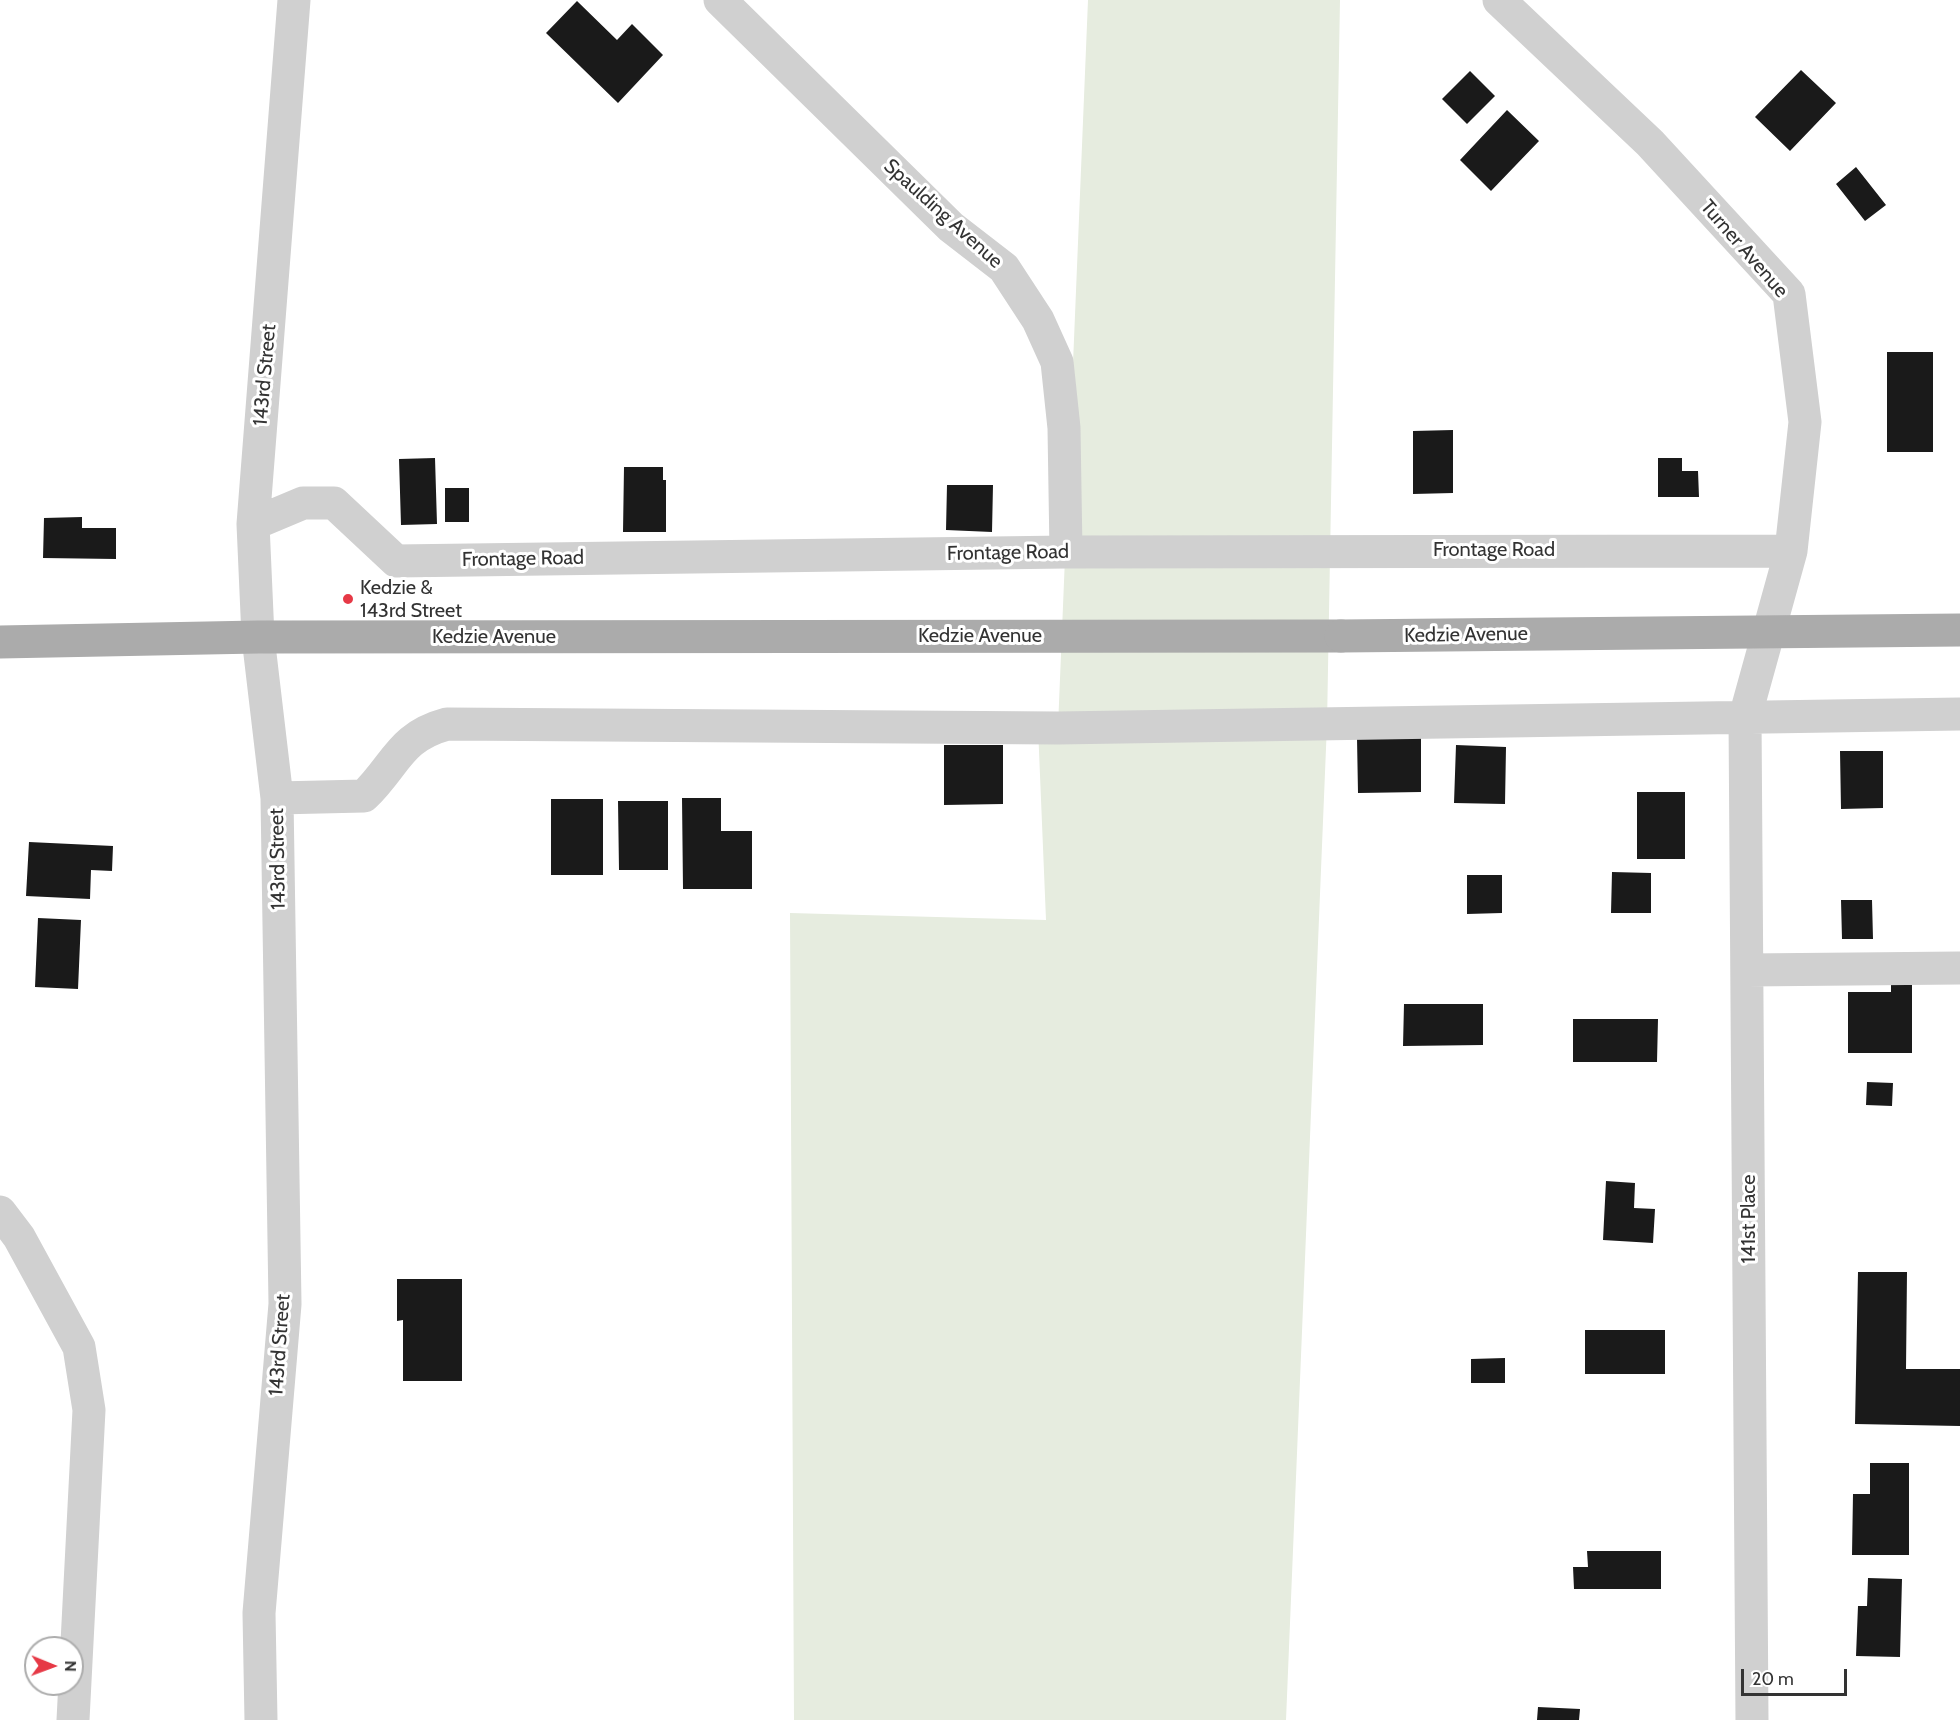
<!DOCTYPE html>
<html>
<head>
<meta charset="utf-8">
<style>
  body { margin:0 }
  #map { position:relative; width:1960px; height:1720px; overflow:hidden; background:#fff; font-family:Cabin,sans-serif }
  canvas { display:block }
  .north { position:absolute; left:24px; top:1636px; width:60px; height:60px; box-sizing:border-box; background:#fff; border:2px solid #adadad; border-radius:50%; rotate:91deg; font-size:16px; font-weight:700; line-height:24px; text-align:center; color:#333 }
  .north::after { content:''; display:block; margin:auto; width:21px; height:27px; background:#e63946; clip-path:polygon(50% 0,100% 100%,50% 72%,0 100%) }
  .scale { position:absolute; left:1741px; top:1669px; width:106px; height:27px; box-sizing:border-box; border:3px solid #333; border-top:0; padding-left:8px; font-size:18px; line-height:21px; white-space:nowrap; color:#333; -webkit-text-stroke:4px #fff; paint-order:stroke }
</style>
</head>
<body>
<div id="map">
<canvas width="1960" height="1720"></canvas>
<div class="north">N</div>
<div class="scale">20 m</div>
</div>
<script>
const g = document.querySelector('canvas').getContext('2d');
g.lineJoin = 'round';
function fillPath(path, color) { g.fillStyle = color; g.fill(path, 'evenodd'); }
function strokePath(path, color, width, dash) { g.strokeStyle = color; g.lineWidth = width; g.lineCap = dash ? 'butt' : 'round'; g.setLineDash(dash || []); g.stroke(path); }
function label(font, color, halo, rows, align = 'center') {
  g.font = font + ' Cabin,sans-serif'; g.lineWidth = 6; g.setLineDash([]); g.textBaseline = 'middle'; g.strokeStyle = halo; g.fillStyle = color; for (const [text, x, y, turn = 0] of rows) {
    g.save(); g.translate(x, y); g.rotate((+turn || 0) * Math.PI / 180); g.textAlign = isNaN(turn) ? turn : align; if (halo) g.strokeText(text, 0, 0); g.fillText(text, 0, 0); g.restore();
  }
}
const green = new Path2D(`
  M1088 0H1340L1327 724 1286 1720H794L790 913 1046 920 1038 727H1058Z`);
const building = new Path2D(`
  M577 1 617 40 632 24 663 55 618 103 546 33Z
  M1801 70 1836 103 1790 151 1755 117Z
  M1470 71 1495 96 1467 124 1442 99Z
  M1507 110 1539 141 1491 191 1460 160Z
  M1856 167 1886 205 1865 221 1836 184Z
  M1887 352H1933V452H1887Z
  M1453 430V493L1413 494V431Z
  M435 458 437 524 401 525 399 459Z
  M1658 458H1682V471H1698L1699 497H1658Z
  M624 467H663V480H666V532H623Z
  M947 485H993L992 532 946 530Z
  M445 488H469V522H445Z
  M82 517V528H116V559L43 558 44 518Z
  M1421 737V792L1358 793 1357 738Z
  M944 745H1003V804L944 805Z
  M1456 745 1506 747 1505 804 1454 803Z
  M1840 751H1883V808L1841 809Z
  M1637 792H1685V859H1637Z
  M682 798H721V831H752V889H683Z
  M551 799H603V875H551Z
  M618 801H668V870H619Z
  M29 842 113 846 112 871 91 870 90 899 26 896Z
  M1612 872 1651 873V913H1611Z
  M1467 875H1502V913L1467 914Z
  M1841 900H1872L1873 939H1842Z
  M38 918 81 920 78 989 35 987Z
  M1891 985H1912V1053H1848V992H1891Z
  M1404 1004H1483V1045L1403 1046Z
  M1573 1019H1658L1657 1062H1573Z
  M1867 1082 1893 1083 1892 1106 1866 1105Z
  M1606 1181 1635 1183 1634 1208 1655 1209 1653 1243 1603 1240Z
  M1858 1272H1907L1906 1369H1960V1426L1855 1424Z
  M397 1279H462V1381H403V1320L397 1321Z
  M1585 1330H1665V1374H1585Z
  M1505 1358V1383H1471V1359Z
  M1870 1463H1909V1555H1852L1853 1494H1870Z
  M1587 1551H1661V1589H1574L1573 1567H1588Z
  M1868 1578 1902 1579 1900 1657 1856 1656 1858 1606H1867Z
  M1538 1707 1580 1709 1579 1720H1537Z`);
const minor = new Path2D(`
  M720 0 951 227 1004 268 1038 320 1057 362 1064 428 1066 552
  M1499 0 1650 143 1789 294 1805 422 1791 551 1745 717 1752 1720
  M253 524 303 503H334L396 561 1066 552 1791 551
  M277 798 364 796C397 764 399 737 447 724L1058 728 1960 714
  M1747 970 1960 968
  M0 1212 19 1237 79 1347 89 1410 73 1720
  M261 1720 259 1613 285 1304 277 798 258 637 253 524 294 0`);
const major = new Path2D(`
  M0 642 258 637 1341 636`);
const majorBridge = new Path2D(`
  M1341 636 1960 630`);
const markers = [
  [348,599,6,"#e63946"]
];
const streetNames = [
  ["Spaulding Avenue",943,214,42],
  ["Turner Avenue",1744,249,49],
  ["143rd Street",265,375,-85],
  ["Frontage Road",1494,550],
  ["Frontage Road",1008,553,-1],
  ["Frontage Road",523,559,-1],
  ["Kedzie Avenue",1466,635,-1],
  ["Kedzie Avenue",980,636],
  ["Kedzie Avenue",494,637],
  ["143rd Street",278,859,-91],
  ["141st Place",1749,1219,-90],
  ["143rd Street",280,1345,-86]
];
const poiNames = [
  ["Kedzie &",360,588],
  ["143rd Street",360,611]
];
fillPath(green, '#e6ecdf');
fillPath(building, '#1a1a1a');
strokePath(minor, '#d0d0d0', 33);
strokePath(major, '#ababab', 33);
strokePath(majorBridge, '#ababab', 33);
for (const [x, y, r, color] of markers) { const dot = new Path2D(); dot.arc(x, y, r, 0, 2 * Math.PI); g.fillStyle = color; g.fill(dot); strokePath(dot, '#fff', 2); }
label('20px', '#333', '#fff', streetNames);
label('20px', '#333', '#fff', poiNames, 'left');
</script>
</body>
</html>
